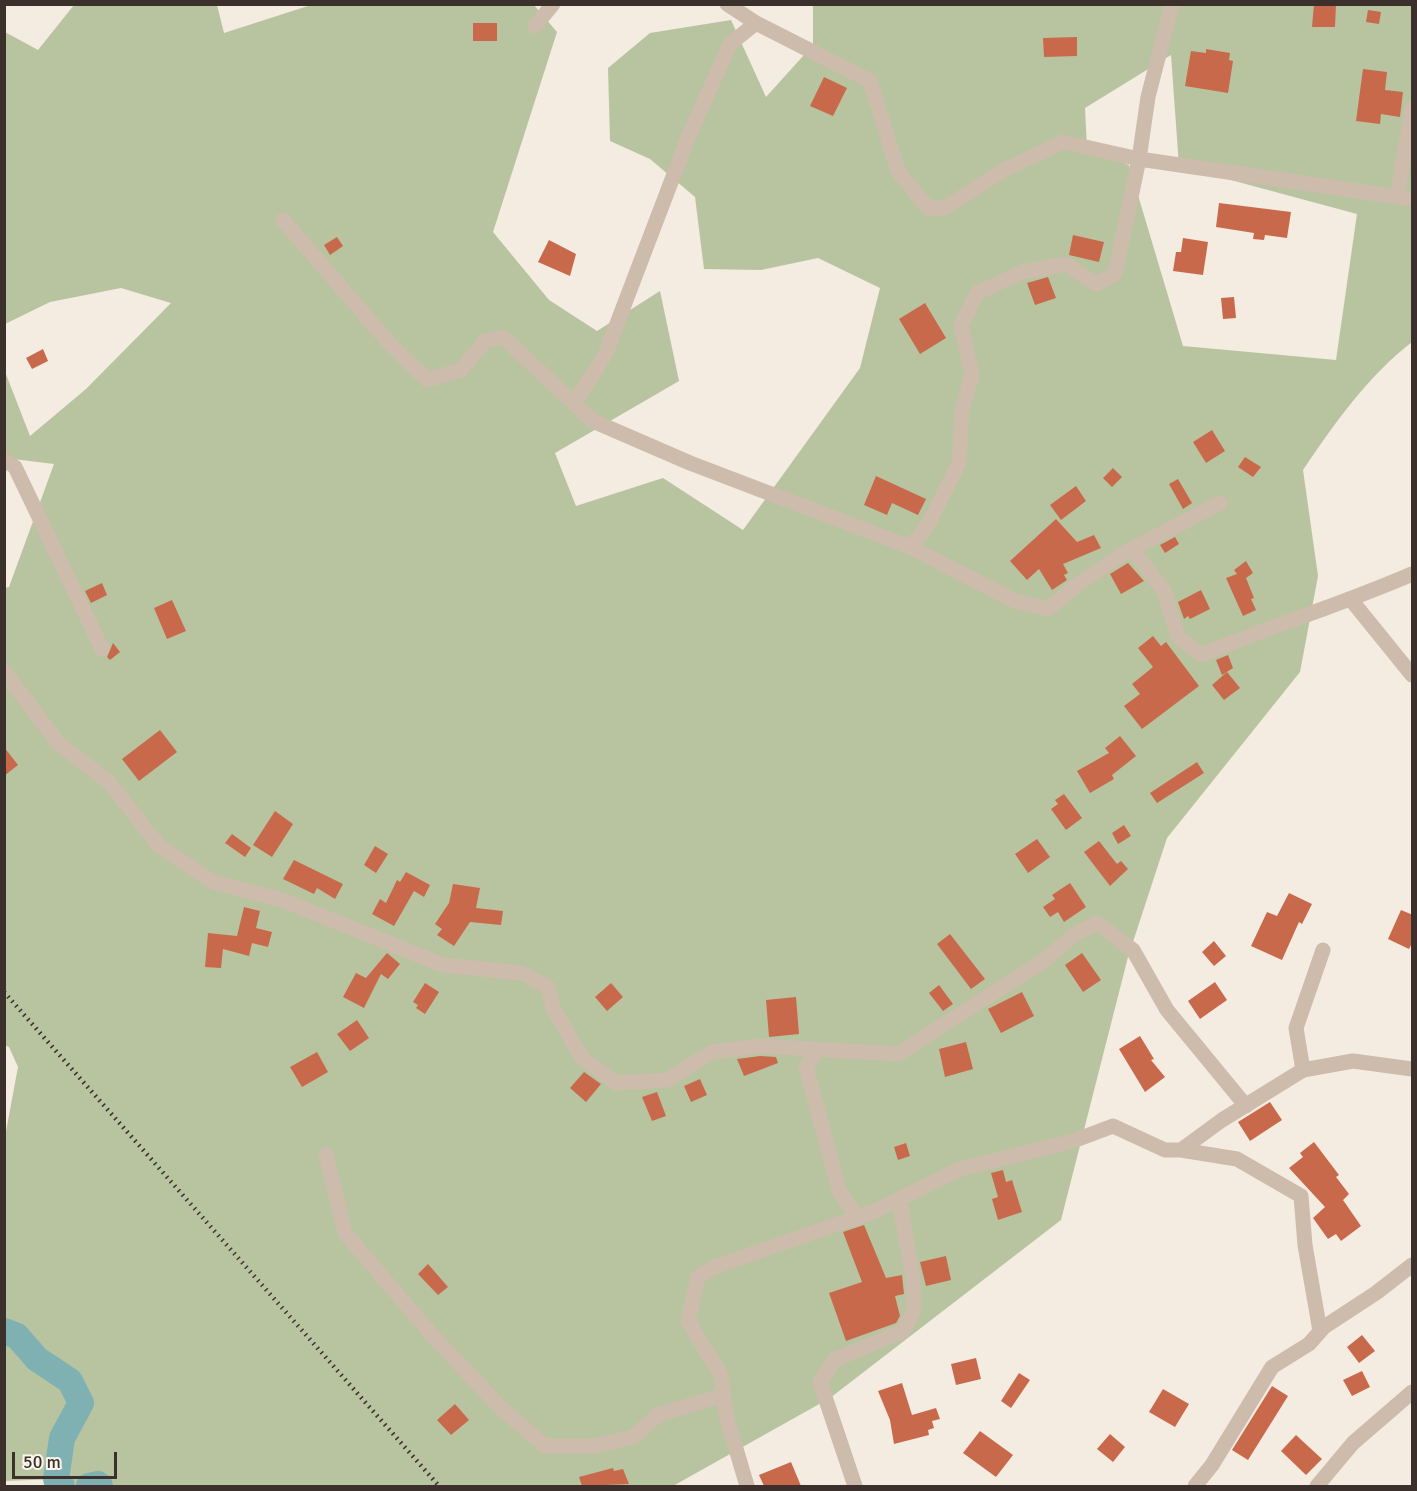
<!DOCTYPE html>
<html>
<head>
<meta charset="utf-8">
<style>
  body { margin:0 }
  #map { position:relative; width:1417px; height:1491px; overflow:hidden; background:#f4ebe1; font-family:Signika,sans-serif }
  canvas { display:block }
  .frame { position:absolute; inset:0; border:6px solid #3b302b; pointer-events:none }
  .scale { position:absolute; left:12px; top:1452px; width:105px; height:27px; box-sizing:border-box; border:3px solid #3b302b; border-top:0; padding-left:8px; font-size:18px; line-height:21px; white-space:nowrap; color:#3b302b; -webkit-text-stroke:4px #fbf5ee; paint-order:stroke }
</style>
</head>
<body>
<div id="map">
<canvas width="1417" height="1491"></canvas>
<div class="frame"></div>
<div class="scale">50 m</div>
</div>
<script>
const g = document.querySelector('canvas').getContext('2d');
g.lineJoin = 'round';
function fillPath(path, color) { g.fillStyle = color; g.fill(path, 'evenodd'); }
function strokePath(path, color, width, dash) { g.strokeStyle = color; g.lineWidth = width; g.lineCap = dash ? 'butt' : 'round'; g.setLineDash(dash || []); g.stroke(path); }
const green = new Path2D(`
  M74 5H217L224 33 311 5H534L557 32 493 232 549 300 597 331 660 291 679 381 555 453 576 506 663 478 743 530 860 368 880 288 818 258 761 270 704 269 695 197 650 159 610 141 608 68 650 33 731 20 766 97 813 45V5H1412V342C1367 377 1335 423 1303 470L1318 576 1300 672 1167 838 1128 957 1061 1220 830 1398 673 1486H62L56 1479 5 1481 4 1142 18 1067 9 1047 4 1045V588L9 587 54 464 5 458 4 369 30 436 86 389 171 303 121 288 50 302 5 324V32L38 50ZM1171 55 1179 166 1357 214 1336 360 1183 346 1129 165 1087 148 1085 108Z`);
const river = new Path2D(`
  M4 1331 17 1336 37 1359 70 1381 81 1403 62 1438 56 1479 62 1486
  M89 1486 98 1484 100 1486`);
const building = new Path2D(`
  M1314 4H1336L1335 27H1312Z
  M1368 10 1381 12 1379 24 1366 22Z
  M473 23H497V41H473Z
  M1077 37V56L1044 57 1043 38Z
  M1206 49 1230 53 1229 60 1233 61 1228 93 1185 86 1191 51 1206 53Z
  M1363 69 1387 72 1385 90 1403 92 1400 117 1381 114 1380 124 1356 121Z
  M824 77 847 88 833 116 810 106Z
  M1219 203 1291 212 1287 238 1265 235 1264 240 1253 239 1254 233 1216 227Z
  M1073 235 1104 242 1099 262 1069 255Z
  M337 237 343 246 330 255 324 245Z
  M1183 238 1208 242 1203 275 1173 271 1176 252H1181Z
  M549 240 576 254 570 276 538 262Z
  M1048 277 1056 298 1035 305 1027 283Z
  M1234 297 1236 318 1223 319 1221 298Z
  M925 303 946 338 920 354 899 319Z
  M43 349 48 361 32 369 26 358Z
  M1212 430 1225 451 1206 463 1193 442Z
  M1245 457 1261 467 1253 477 1238 467Z
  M1113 468 1122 477 1112 487 1103 478Z
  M876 476 926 499 918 515 892 503 887 515 864 505Z
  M1178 479 1192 503 1183 509 1169 484Z
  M1076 486 1086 501 1061 520 1050 505Z
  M1056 519 1077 542 1094 535 1101 548 1063 564 1068 573 1064 575 1067 580 1052 590 1039 569 1027 580 1010 561Z
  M1175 537 1179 544 1165 553 1160 545Z
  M1246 561 1253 573 1246 578 1254 598 1251 599 1256 610 1243 616 1226 578 1237 574 1234 570Z
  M1128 563 1144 581 1121 594 1110 574Z
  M102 583 107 595 91 603 85 591Z
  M1201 590 1210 609 1190 619 1188 616 1184 619 1178 602Z
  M172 600 186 631 167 639 154 608Z
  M1153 636 1161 646 1166 642 1199 686 1142 729 1124 706 1140 694 1132 684 1153 667 1138 648Z
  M113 643 120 652 110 660 107 657Z
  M1228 655 1233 668 1222 675 1216 660Z
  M1227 672 1240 688 1224 700 1212 685Z
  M160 730 177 752 139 781 122 759Z
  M1120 736 1136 756 1112 775 1114 779 1090 793 1077 771 1109 753 1105 748Z
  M4 747 18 765 4 776Z
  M1197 762 1204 773 1157 803 1150 793Z
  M1064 794 1082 818 1066 830 1051 809 1058 804 1055 800Z
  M275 811 293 824 272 857 253 845Z
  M1124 825 1131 836 1118 844 1112 833Z
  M232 834 251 848 245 857 225 843Z
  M1037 839 1050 857 1028 873 1015 854Z
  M1099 841 1117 864 1121 861 1128 869 1110 886 1084 852Z
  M375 846 388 854 376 873 364 865Z
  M294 860 343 884 335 899 317 888 314 894 283 879Z
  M406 872 430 885 424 897 414 891 394 926 372 914 380 899 386 903 397 880 400 882Z
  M1070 883 1086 907 1064 922 1058 912 1050 917 1043 907 1055 899 1052 895Z
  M453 884 480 888 476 908 503 911 501 925 470 922 454 946 437 935 442 929 435 924 449 903Z
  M1289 893 1312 904 1302 924 1299 922 1282 960 1251 946 1267 912 1277 916Z
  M244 907 260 911 256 928 272 932 268 947 252 943 249 956 223 949 221 968 205 967 208 933 237 936Z
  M1401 910 1413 915V941L1409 949 1388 939Z
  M950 934 985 979 971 989 937 944Z
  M1214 941 1226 956 1214 966 1202 952Z
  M387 953 400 964 388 979 381 974 364 1008 343 997 356 973 366 978Z
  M1082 953 1101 980 1083 992 1065 965Z
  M1215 982 1227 1000 1200 1019 1188 1001Z
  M425 983 439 992 425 1014 416 1008 418 1005 413 1002Z
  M611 983 623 997 607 1011 595 997Z
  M939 985 953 1004 943 1011 929 993Z
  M1022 992 1034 1016 1001 1033 988 1009Z
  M796 997 799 1034 769 1037 766 1000Z
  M357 1020 369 1038 350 1051 337 1034Z
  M1140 1036 1154 1059 1151 1060 1165 1077 1145 1092 1119 1049Z
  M966 1042 973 1069 945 1077 939 1049Z
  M317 1052 328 1072 302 1087 290 1067Z
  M760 1056 776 1057 778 1063 744 1076 737 1059Z
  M584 1072 601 1084 586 1102 570 1088Z
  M700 1079 707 1095 691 1102 684 1086Z
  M657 1092 666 1116 652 1121 642 1097Z
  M1270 1102 1282 1120 1250 1141 1238 1122Z
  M1314 1142 1339 1175 1336 1177 1349 1194 1343 1200 1361 1226 1341 1241 1336 1234 1328 1239 1313 1218 1325 1207 1289 1168 1303 1157 1300 1153Z
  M906 1143 910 1156 898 1160 894 1147Z
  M1003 1170 1006 1182 1012 1180 1022 1212 998 1220 992 1199 998 1197 991 1173Z
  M864 1225 886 1278 902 1275 904 1294 895 1296 900 1316 896 1323 846 1341 829 1293 862 1282 843 1232Z
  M946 1256 951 1280 926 1286 920 1262Z
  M428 1264 448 1287 438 1295 418 1274Z
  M1362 1335 1375 1351 1359 1363 1347 1347Z
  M976 1358 981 1379 956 1385 951 1364Z
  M1362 1371 1370 1387 1352 1396 1343 1380Z
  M1019 1373 1030 1380 1011 1408 1001 1401Z
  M902 1383 912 1415 936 1408 940 1419 932 1421 934 1428 928 1430 929 1435 894 1444 890 1420 878 1391Z
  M1272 1386 1288 1396 1248 1460 1232 1450Z
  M1163 1389 1189 1404 1175 1427 1149 1412Z
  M455 1404 469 1420 451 1435 437 1420Z
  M980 1431 1013 1455 996 1477 963 1453Z
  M1110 1434 1125 1447 1113 1462 1097 1449Z
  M1296 1435 1322 1459 1306 1475 1281 1451Z
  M791 1462 801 1486H764L759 1475Z
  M613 1468 614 1471 623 1469 629 1484 582 1486 579 1477Z`);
const minor = new Path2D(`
  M727 4 756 23 870 81 898 171 928 208H945L1002 171 1063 142 1139 159 1412 199
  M535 26 553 4
  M1397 197 1412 109
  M283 220 389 343 427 380 461 370 485 341 503 337 593 421 690 463 910 547 1015 601 1048 609 1078 584 1126 552 1220 503
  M574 403 605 355 689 135 730 44 756 23
  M4 460 15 467 102 649
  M910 547 928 525 959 463 962 410 972 375 961 326 977 293 1022 272 1066 264 1096 284 1115 274 1139 159 1148 97 1172 4
  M1132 549 1164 591 1178 637 1201 655C1271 626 1343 604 1412 574
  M1352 601 1412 675
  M4 671 58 743 109 782 159 846 213 882 282 900 443 965 522 973 548 987 553 1008 582 1058 616 1083 667 1080 712 1052 760 1046 898 1054 1042 962 1074 935 1097 923 1133 950 1167 1010 1246 1106
  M818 1050 806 1067 840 1193 858 1217
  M1303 1070 1296 1028 1323 950
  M1181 1150 1237 1159 1301 1196 1305 1245 1320 1331
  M326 1155 345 1233 431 1334 502 1409 545 1446H595L633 1437 658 1415 723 1395
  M747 1486 726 1415 721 1375 688 1321 698 1277 714 1267 875 1211 960 1169 1073 1141 1113 1126 1165 1150H1181L1222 1120 1303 1070 1353 1061 1412 1069
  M855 1486 820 1382 834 1360 903 1331 914 1310 913 1279 899 1199
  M1195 1486 1212 1465 1272 1367 1309 1344 1324 1327 1376 1293 1412 1265
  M1317 1486 1353 1443 1412 1392`);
const rail = new Path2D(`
  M4 992 439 1486`);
fillPath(green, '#b8c4a0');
strokePath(river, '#7fb0b2', 26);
fillPath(building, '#c8694b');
strokePath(minor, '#cdbbac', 15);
strokePath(rail, '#3b302b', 4.5, [1.5, 4.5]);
</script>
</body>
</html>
